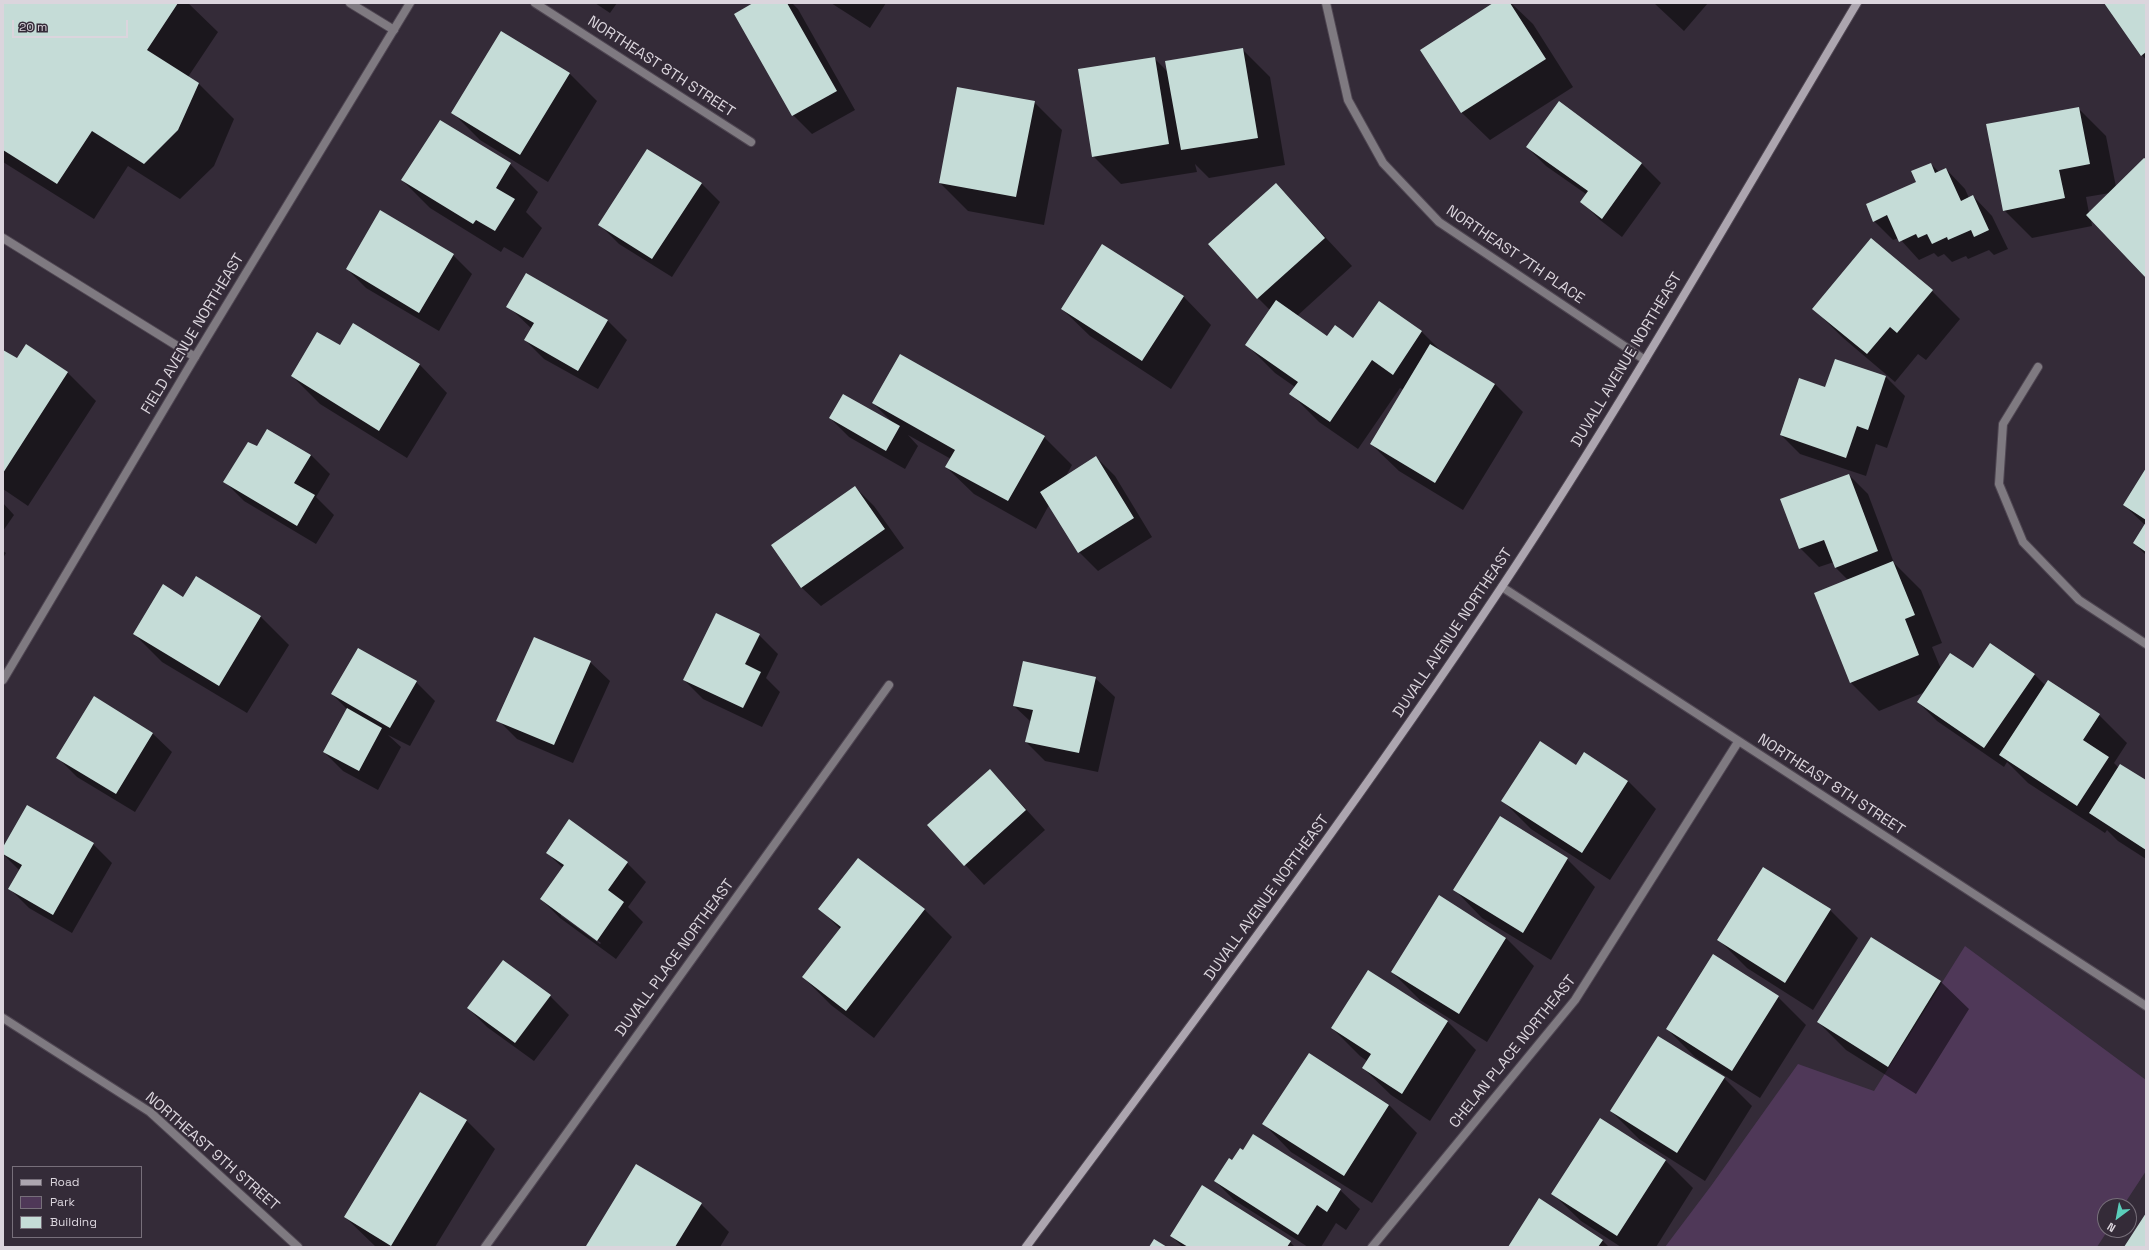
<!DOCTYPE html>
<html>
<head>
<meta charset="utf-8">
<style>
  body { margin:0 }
  #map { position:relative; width:2149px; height:1250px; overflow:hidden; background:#342b38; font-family:"Space Grotesk",sans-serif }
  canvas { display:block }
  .frame { position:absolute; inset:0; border:4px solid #dbd5dd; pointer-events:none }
  .legend { position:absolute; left:12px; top:1166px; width:130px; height:72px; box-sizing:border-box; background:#342b38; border:1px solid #776f7a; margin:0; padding:5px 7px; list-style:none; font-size:12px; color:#dbd5dd }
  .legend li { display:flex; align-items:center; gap:8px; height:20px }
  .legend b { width:20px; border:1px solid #776f7a }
  .north { position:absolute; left:2097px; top:1198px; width:40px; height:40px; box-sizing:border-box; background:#342b38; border:1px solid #776f7a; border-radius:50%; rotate:212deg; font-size:11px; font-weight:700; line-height:16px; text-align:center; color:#dbd5dd }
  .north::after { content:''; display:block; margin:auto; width:14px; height:18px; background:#5bcebb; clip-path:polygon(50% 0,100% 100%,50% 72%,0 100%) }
  .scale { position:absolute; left:12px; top:20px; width:116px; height:18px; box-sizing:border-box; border:2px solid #dbd5dd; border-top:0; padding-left:5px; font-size:12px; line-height:14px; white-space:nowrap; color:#dbd5dd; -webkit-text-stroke:3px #342b38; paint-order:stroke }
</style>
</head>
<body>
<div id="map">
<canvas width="2149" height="1250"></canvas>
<div class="frame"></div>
<ul class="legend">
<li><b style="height:5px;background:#aca5af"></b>Road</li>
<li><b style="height:11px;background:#4f3858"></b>Park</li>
<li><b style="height:11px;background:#c5dcd7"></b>Building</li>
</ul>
<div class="north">N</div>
<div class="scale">20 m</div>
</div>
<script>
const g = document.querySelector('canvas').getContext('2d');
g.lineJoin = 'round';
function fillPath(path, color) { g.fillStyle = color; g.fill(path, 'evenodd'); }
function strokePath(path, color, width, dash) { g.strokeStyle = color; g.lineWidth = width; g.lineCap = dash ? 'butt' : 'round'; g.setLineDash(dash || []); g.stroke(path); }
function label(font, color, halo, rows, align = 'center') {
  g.font = font + ' "Space Grotesk",sans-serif'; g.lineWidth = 4; g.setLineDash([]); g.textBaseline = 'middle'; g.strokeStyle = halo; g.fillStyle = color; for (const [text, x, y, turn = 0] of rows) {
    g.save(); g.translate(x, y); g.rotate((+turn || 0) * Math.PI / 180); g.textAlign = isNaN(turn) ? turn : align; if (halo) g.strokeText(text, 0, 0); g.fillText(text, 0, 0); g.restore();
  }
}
const green = new Path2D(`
  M1965 946 2146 1080V1171L2123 1206H2105V1230H2108L2097 1247H1665L1711 1186 1798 1064 1874 1091Z`);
const shadow = new Path2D(`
  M3 3H188L218 32 188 77 198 83 234 119 214 166 180 199 128 166 94 219 3 162Z
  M595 3H617L610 13Z
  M755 3H792L798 9 855 110 812 134 793 115Z
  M831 3H886L870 28Z
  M1494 3H1511L1533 24 1573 87 1490 140 1462 113 1422 50Z
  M1654 3H1708L1684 31Z
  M2105 3H2146V60L2142 55Z
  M1242 49 1270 77 1285 165 1209 178 1195 164 1197 172 1121 184 1093 156 1154 58 1168 72Z
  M569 73 597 101 548 182 480 140 453 113Z
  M1034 102 1062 130 1044 225 968 211 940 183Z
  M1559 103 1642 164 1661 183 1622 237 1600 220 1581 201 1586 194 1546 166 1527 147Z
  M2078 108 2106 136 2116 187 2146 161V276L2091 219 2092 226 2032 238 2004 210ZM2110 193 2089 213 2086 197Z
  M510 164 538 192 526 212 542 228 523 258 504 247 501 252 430 208 402 180Z
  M1931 164 1939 172 1946 169 1965 189 1969 198 1973 196 1992 216 2008 249 1994 255 1989 250 1968 259 1966 256 1952 262 1944 254 1938 257 1934 253 1919 260 1899 238 1893 240 1874 221 1917 182Z
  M701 183 720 202 672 277 619 244 600 225Z
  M1276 184 1352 266 1297 316 1328 337 1354 340 1379 302 1422 332 1443 353 1495 384 1523 412 1463 510 1399 471 1371 444 1404 390 1400 388 1358 449 1319 422 1291 394 1295 387 1275 373 1247 345 1270 310 1258 298Z
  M381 212 453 255 472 274 439 331 366 288 347 269Z
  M1102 246 1184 297 1211 325 1171 389 1090 336 1062 309Z
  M527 274 608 321 627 340 598 389 544 359 525 340 532 329 508 306Z
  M1932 291 1960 319 1926 360 1918 354 1895 382 1842 337 1814 309Z
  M353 325 420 365 447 393 407 458 320 404 292 376 340 347Z
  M26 345 68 373 96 401 28 506 3 489V351L17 360Z
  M1835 360 1886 377 1905 396 1887 448 1876 444 1866 476 1800 454 1781 435 1826 388Z
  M873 403 1044 437 1072 465 1066 476 1096 457 1115 476 1152 537 1098 571 1079 552 1049 505 1036 529 974 494 946 467 951 459 908 435 918 446 905 469 849 437 830 418 892 422Z
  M257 448 311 455 330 474 316 497 334 515 316 544 244 501 225 482Z
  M2146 470V555L2134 543 2145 525 2124 505Z
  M1849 475 1868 494 1894 563 1921 590 1942 643 1932 647 1941 669H1974L2034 674 2046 686 2099 715 2127 743 2114 763 2119 768 2146 781V859L2118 841 2107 830 2105 833 2028 783 2007 762 2004 767 1937 721 1918 702 1925 692 1879 711 1851 683 1815 593 1848 580 1835 567 1834 562 1819 567 1800 548Z
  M855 487 874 506 904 548 821 606 801 587Z
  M3 503 14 515 3 531Z
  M3 551 6 553 3 558Z
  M196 577 261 617 289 645 247 713 162 662 134 634 184 598Z
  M759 635 778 654 766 678 780 692 762 727 703 699 684 680Z
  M590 662 610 681 573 763 517 739 498 720Z
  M1095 678 1115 697 1098 772 1045 761 1026 742 1031 722 1014 706Z
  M416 682 435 701 410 746 388 735 401 747 378 790 343 771 324 752 347 709 332 694Z
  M152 733 172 752 135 812 77 777 58 758Z
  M1577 766 1628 781 1656 809 1610 880 1531 829 1503 801Z
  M990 770 1045 830 984 885 928 825Z
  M93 844 112 863 72 933 29 908 10 889 20 871 3 854V849Z
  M547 853 627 863 646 882 628 907 643 922 616 959 560 918 541 899 563 868ZM561 913 601 943 600 944 561 916Z
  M1567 859 1595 887 1551 960 1482 918 1455 890Z
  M1764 869 1830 910 1858 938 1813 1010 1747 968 1719 940Z
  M1439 897 1506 938 1534 966 1487 1042 1420 1000 1392 972Z
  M820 909H924L952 937 874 1038 831 1005 803 977 840 929Z
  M1871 938 1941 982 1969 1009 1916 1094 1846 1050 1818 1022Z
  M1369 971 1448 1022 1476 1050 1430 1121 1391 1095 1363 1068 1367 1061 1360 1056 1332 1028Z
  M550 996 569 1015 534 1061 487 1027 468 1008Z
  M1778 997 1806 1025 1760 1098 1695 1057 1667 1029Z
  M1659 1037 1724 1078 1752 1106 1705 1181 1639 1139 1611 1111Z
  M421 1093 467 1121 495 1149 435 1247H376L345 1217Z
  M1389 1105 1417 1133 1372 1203 1291 1152 1264 1124Z
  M1254 1135 1340 1190 1360 1209 1346 1230 1336 1223 1321 1247H1308L1234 1200 1215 1181 1243 1151Z
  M1665 1160 1693 1188 1656 1247H1621L1581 1221 1553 1194Z
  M1202 1186 1290 1242 1295 1247H1183L1171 1236Z
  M701 1204 729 1232 720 1247H589Z
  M1602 1240 1609 1247H1509Z`);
const building = new Path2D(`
  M3 3H178L147 50 199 83 178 130 144 164 92 131 57 184 3 150Z
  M753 3H787L837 91 792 116 734 14Z
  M1493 3H1510L1546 59 1461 113 1420 50Z
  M2104 3H2146V52L2141 56Z
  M501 31 570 73 520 155 451 113Z
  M1243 48 1258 138 1181 150 1165 61Z
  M1155 57 1169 144 1092 157 1078 69Z
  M957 87 1035 101 1016 197 939 183Z
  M1559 101 1642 163 1602 219 1580 202 1588 191 1526 147Z
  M2079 107 2090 164 2059 170 2065 198 2003 211 1986 124Z
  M440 120 511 163 496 188 515 199 495 231 476 220 473 224 401 180Z
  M647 149 702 183 652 259 598 225Z
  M2144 158 2146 159V278L2086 215Z
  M1931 163 1935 173 1946 168 1961 201 1973 195 1989 230 1974 237 1971 230 1948 240 1947 237 1932 244 1927 234 1918 238 1916 234 1899 242 1887 215 1873 222 1866 204 1916 182 1911 171Z
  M1276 183 1325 238 1257 299 1208 244Z
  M380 210 454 254 419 313 346 269Z
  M1871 238 1933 290 1897 333 1890 327 1867 354 1812 309Z
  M1102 244 1184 296 1142 361 1061 309Z
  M526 273 608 320 578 371 524 340 534 323 506 307Z
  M1276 300 1327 336 1335 325 1353 338 1379 301 1422 331 1393 375 1372 360 1330 422 1289 394 1298 382 1245 345Z
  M353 323 420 364 379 431 291 376 317 332 340 345Z
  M26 344 68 372 3 473V350L17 358Z
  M1430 344 1495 384 1435 483 1370 444Z
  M900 354 1045 436 1008 501 945 467 955 450 872 403Z
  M1835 359 1886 376 1868 430 1857 426 1846 458 1780 435 1799 378 1825 387Z
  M843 394 900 426 886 451 829 418Z
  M267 429 311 455 294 483 315 495 297 526 223 482 248 442 257 446Z
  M1096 456 1134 518 1078 553 1040 492Z
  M2146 468V520L2123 505Z
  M1849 474 1878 551 1835 568 1824 540 1799 549 1780 499Z
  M855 486 885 529 801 588 771 545Z
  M2146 522V552L2133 543Z
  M1893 561 1915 615 1905 619 1919 655 1850 683 1814 593Z
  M196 576 261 616 219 686 133 634 163 584 183 597Z
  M716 613 760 634 745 664 761 672 743 708 683 680Z
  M534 637 591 661 554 745 496 721Z
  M1990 643 2035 674 1984 748 1917 702 1950 653 1973 668Z
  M358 648 417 681 390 728 331 694Z
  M1023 661 1096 677 1079 753 1025 742 1033 710 1013 706Z
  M2048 680 2100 714 2083 740 2109 757 2077 806 1999 755Z
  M94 696 153 733 116 794 56 758Z
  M347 708 382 728 359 771 323 752Z
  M1540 741 1576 765 1584 752 1628 781 1582 853 1501 801Z
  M2120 764 2146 780V850L2089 813Z
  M990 769 1026 810 964 866 927 825Z
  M27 805 94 843 53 915 8 889 22 865 3 854V847Z
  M1500 816 1568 858 1523 933 1453 890Z
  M569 819 628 862 608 890 624 902 597 941 540 899 564 865 546 853Z
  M858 858 925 909 846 1011 802 977 841 927 818 909Z
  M1763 867 1831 909 1785 983 1717 940Z
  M1439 895 1506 938 1459 1014 1391 972Z
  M1871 937 1941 981 1888 1067 1817 1022Z
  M1713 954 1779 996 1732 1071 1666 1029Z
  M503 960 551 995 515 1043 467 1008Z
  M1368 970 1448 1021 1402 1094 1362 1068 1371 1054 1331 1028Z
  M1658 1036 1725 1077 1677 1153 1610 1111Z
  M1309 1053 1389 1105 1344 1176 1262 1124Z
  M420 1092 467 1120 391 1246 344 1217Z
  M1600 1118 1666 1160 1617 1236 1551 1194Z
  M1253 1134 1341 1189 1327 1212 1317 1205 1298 1235 1214 1181 1229 1158 1232 1160 1240 1148 1243 1150Z
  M636 1164 702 1203 675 1247H589L586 1246Z
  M1202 1185 1291 1241 1287 1247H1188L1170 1236Z
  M1539 1198 1603 1240 1598 1247H1508Z
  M2146 1213V1247H2124Z
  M1154 1239 1167 1247H1149Z`);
const lane = new Path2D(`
  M350 3 394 30
  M3 238 195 357`);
const street = new Path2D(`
  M535 3 751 142
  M1326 3 1348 100 1383 163 1439 222 1645 360
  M2038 367 2003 424 1999 484 2023 542 2079 600 2146 644
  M1502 587 2146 1006
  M3 680 195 357 410 3
  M3 1018 150 1112 298 1247
  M485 1247 889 685
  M1372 1247 1575 1000 1738 742`);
const secondary = new Path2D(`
  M1026 1247C1187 1030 1351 814 1501 588 1627 398 1740 199 1857 3`);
const streetNames = [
  ["NORTHEAST 8TH STREET",661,67,33],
  ["NORTHEAST 7TH PLACE",1515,255,34],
  ["FIELD AVENUE NORTHEAST",193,334,-59],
  ["DUVALL AVENUE NORTHEAST",1627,360,-59],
  ["DUVALL AVENUE NORTHEAST",1453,633,-56],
  ["NORTHEAST 8TH STREET",1831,785,33],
  ["DUVALL AVENUE NORTHEAST",1267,898,-54],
  ["DUVALL PLACE NORTHEAST",675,958,-54],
  ["CHELAN PLACE NORTHEAST",1513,1052,-51],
  ["NORTHEAST 9TH STREET",212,1152,41]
];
fillPath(green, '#4f3858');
fillPath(shadow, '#0007');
fillPath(building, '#c5dcd7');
strokePath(lane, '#4f4652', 10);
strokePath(street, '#4f4652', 10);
strokePath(secondary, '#4f4652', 10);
strokePath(lane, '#7f7a81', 8);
strokePath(street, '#7f7a81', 8);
strokePath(secondary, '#aca5af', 8);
label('15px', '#dbd5dd', '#342b38', streetNames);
</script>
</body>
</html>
